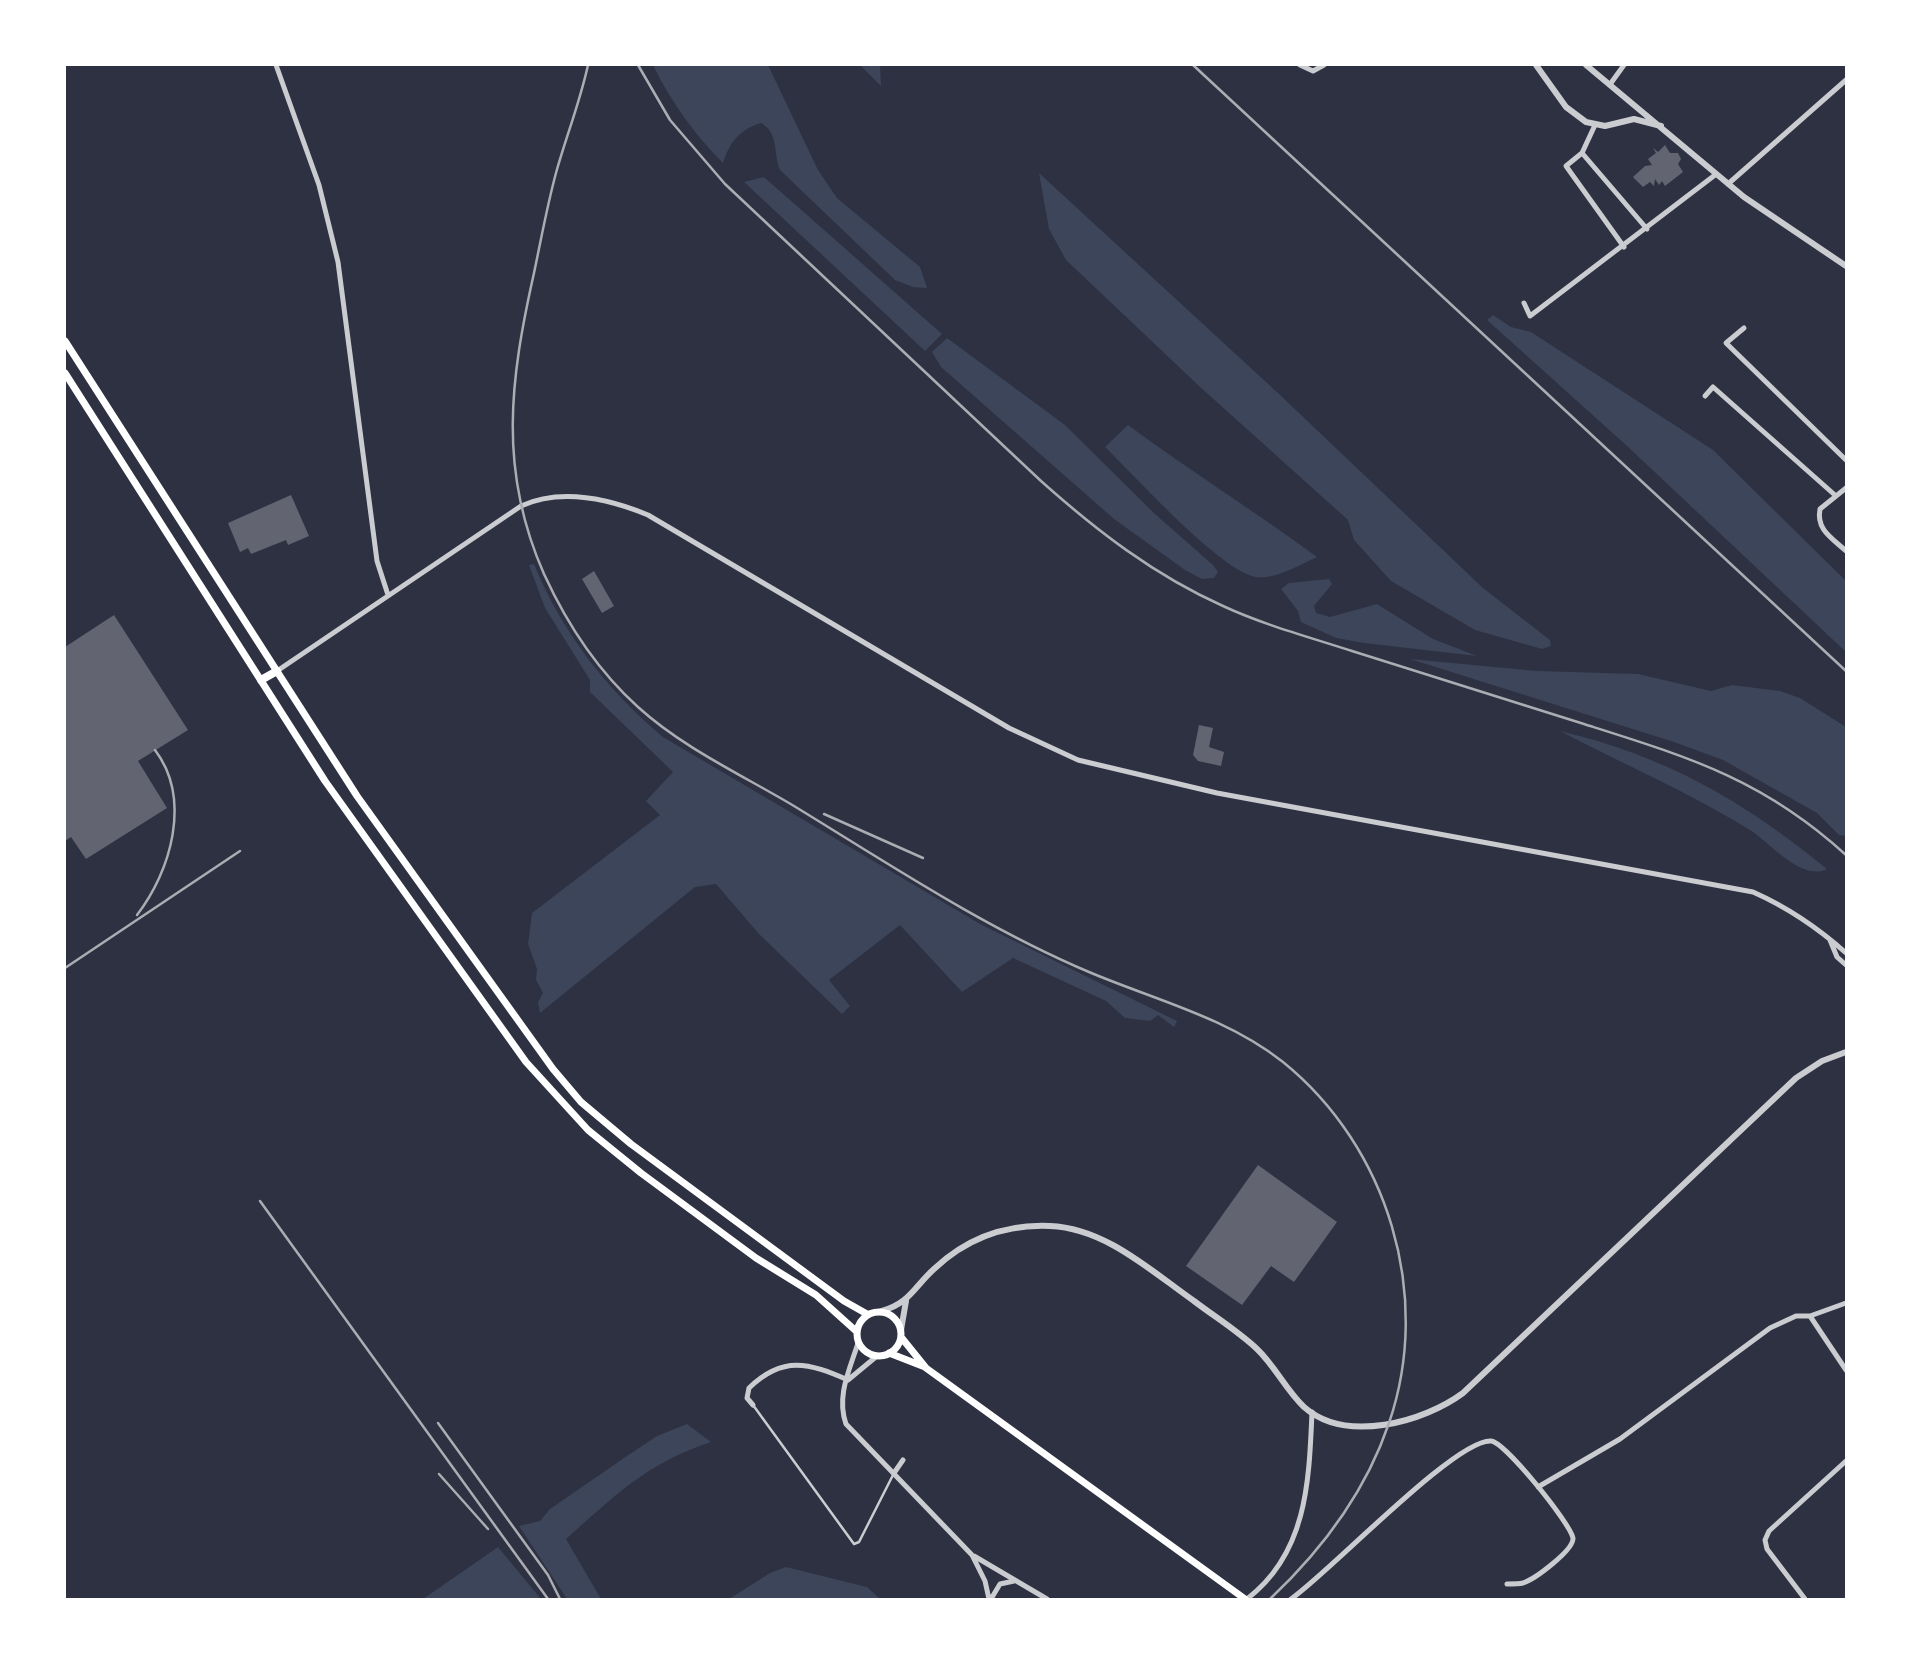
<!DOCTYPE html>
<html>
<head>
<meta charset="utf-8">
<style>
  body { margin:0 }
  #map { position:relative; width:1911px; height:1664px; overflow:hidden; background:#2d3142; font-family:Literata,serif }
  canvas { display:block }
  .frame { position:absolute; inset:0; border:66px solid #fff; pointer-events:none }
</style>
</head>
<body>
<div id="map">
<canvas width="1911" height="1664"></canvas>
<div class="frame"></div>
</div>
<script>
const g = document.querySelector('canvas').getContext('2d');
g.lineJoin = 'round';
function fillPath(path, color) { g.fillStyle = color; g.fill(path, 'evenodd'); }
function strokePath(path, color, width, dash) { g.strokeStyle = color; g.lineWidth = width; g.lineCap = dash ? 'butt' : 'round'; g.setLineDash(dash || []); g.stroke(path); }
const green = new Path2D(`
  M653 65H768L818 170 837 198 920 267 927 288 913 287 895 280 780 170C773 153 779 133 761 123 739 130 730 142 723 163 694 134 671 102 653 65Z
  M860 65H880L881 86Z
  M1039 173 1278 393 1483 588 1550 640 1551 646 1542 649 1475 630 1391 581 1354 540 1348 520 1199 386 1066 260 1049 229Z
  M764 177 942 334 925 351 744 182Z
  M1493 315 1511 327 1531 332 1713 450 1846 581V652L1627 446 1487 320Z
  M947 338 1065 425 1155 514 1213 565 1218 572 1214 578 1202 579 1185 570 1114 519 941 367 932 352Z
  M1128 425C1190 471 1255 511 1317 557 1300 565 1274 580 1256 577 1220 571 1134 475 1105 447Z
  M534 564C561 631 608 691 663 737L982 925 1177 1021 1174 1027 1158 1015 1150 1021 1125 1018 1106 1001 1013 958 962 992 900 925 829 980 850 1006 842 1014 759 934 716 884 695 887 540 1013 538 1002 543 993 536 980 537 969 528 944 532 913 660 815 646 801 673 772 590 692V680L545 608 529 565Z
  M1329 579 1332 584 1314 606 1316 613 1330 617 1377 604 1433 639 1477 656 1364 643 1336 638 1301 622 1298 611 1281 589 1289 583Z
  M1410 659 1537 671 1638 674 1711 691 1732 685 1780 691 1800 698 1846 727V836L1839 835 1817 813 1723 760 1674 742Z
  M1560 731C1666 756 1744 801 1827 869 1802 882 1769 842 1750 830 1690 793 1623 764 1560 731Z
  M687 1424 711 1442C645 1464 616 1495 566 1539L601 1599H567L519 1526 540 1521 550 1509 624 1458 657 1436Z
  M498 1547 541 1599H423Z
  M786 1567 867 1587 880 1599H729L770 1573Z`);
const building = new Path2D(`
  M1665 145 1670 153H1678L1681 159 1678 164 1683 172 1665 186 1662 181 1659 185 1655 179 1654 186 1650 182 1643 187 1633 177 1645 166 1652 165 1648 159 1656 153 1653 148 1658 152Z
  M291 495 309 536 288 545 286 540 251 554 248 548 240 552 228 523Z
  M594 571 614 606 602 613 582 579Z
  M114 615 188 730 138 761 167 808 86 859 71 837 65 841V647Z
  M1199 725 1213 728 1209 747 1224 752 1221 766 1198 761 1193 755Z
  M1258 1165 1337 1222 1294 1282 1271 1266 1242 1305 1186 1266Z`);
const service = new Path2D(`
  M753 1405 854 1544 859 1542 893 1475`);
const minor = new Path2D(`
  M276 65 319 185 338 262 377 561 388 595
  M1300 65 1313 71 1324 65
  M1611 83 1624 65
  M1595 125 1582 153 1566 166 1624 247
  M1582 153 1647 229
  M1728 184 1846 80
  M1524 303 1530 316 1715 175
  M1744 328 1726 343 1846 460
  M1705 396 1713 387 1836 496
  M1846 488 1820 509C1816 530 1832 538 1846 551
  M277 671 521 506C561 488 609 499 648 515L1009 728 1078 760 1217 793 1753 892C1789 908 1817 927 1846 953
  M1830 940 1837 957 1846 965
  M1810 1316 1846 1303
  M858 1343C850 1369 836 1396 846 1424L972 1555 985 1581 989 1599
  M848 1380 877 1356
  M753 1405 747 1398 749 1388C783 1355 809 1363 848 1380
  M894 1473 903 1460
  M1538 1487 1620 1439 1770 1328 1796 1316H1810L1846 1370
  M974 1556 1047 1599
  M991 1599 1000 1584 1014 1581
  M1247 1599C1307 1553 1309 1482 1312 1412
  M1291 1599C1329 1573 1455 1439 1491 1441 1505 1442 1570 1523 1573 1538 1574 1550 1535 1579 1523 1583 1519 1584 1512 1584 1507 1584
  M1805 1599 1767 1549 1765 1540 1769 1531 1846 1461`);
const tertiary = new Path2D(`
  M1536 65 1566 107 1586 122 1605 126 1634 119 1661 126
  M1586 65 1744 197 1846 266
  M882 1311C910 1303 914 1287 934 1269 967 1238 1005 1224 1050 1226 1105 1228 1151 1271 1194 1301 1215 1317 1238 1331 1257 1349 1275 1366 1286 1390 1304 1407 1346 1444 1424 1422 1463 1393L1796 1078 1822 1061 1846 1052
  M901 1330 906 1301`);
const secondary = new Path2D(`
  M65 341 357 796 553 1069 581 1102 631 1144 844 1301 867 1314
  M65 373 325 781 526 1062 588 1130 641 1173 756 1258 816 1295 856 1331
  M857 1334a22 22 0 1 1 44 0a22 22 0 1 1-44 0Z
  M901 1337 926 1368 1245 1599
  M889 1353 925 1367`);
const primary = new Path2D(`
  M261 680 277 671`);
const rail = new Path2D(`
  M588 65C580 102 566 137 556 173 547 206 541 240 534 273 510 380 498 470 544 574 567 624 597 670 638 707 683 748 742 775 794 806 889 864 985 928 1089 972 1155 1000 1226 1017 1283 1062 1388 1147 1433 1295 1389 1423 1366 1491 1322 1550 1270 1599
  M638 65 670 120 725 184 1041 481C1097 531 1154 575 1223 606 1264 625 1309 637 1352 651 1430 676 1507 700 1584 724 1688 757 1763 779 1846 855
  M1193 65 1846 671
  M824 814 923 858
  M137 915C171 871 192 799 155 750
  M65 968 240 851
  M260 1201 548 1599
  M438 1423 548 1575 560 1599
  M439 1474 488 1529`);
fillPath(green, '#3c4559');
fillPath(building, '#626471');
strokePath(service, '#caccd0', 2.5);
strokePath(minor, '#caccd0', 5);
strokePath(tertiary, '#caccd0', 6);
strokePath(secondary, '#fff', 7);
strokePath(primary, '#fff', 8);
strokePath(rail, '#abadb3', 2.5);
</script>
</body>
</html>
